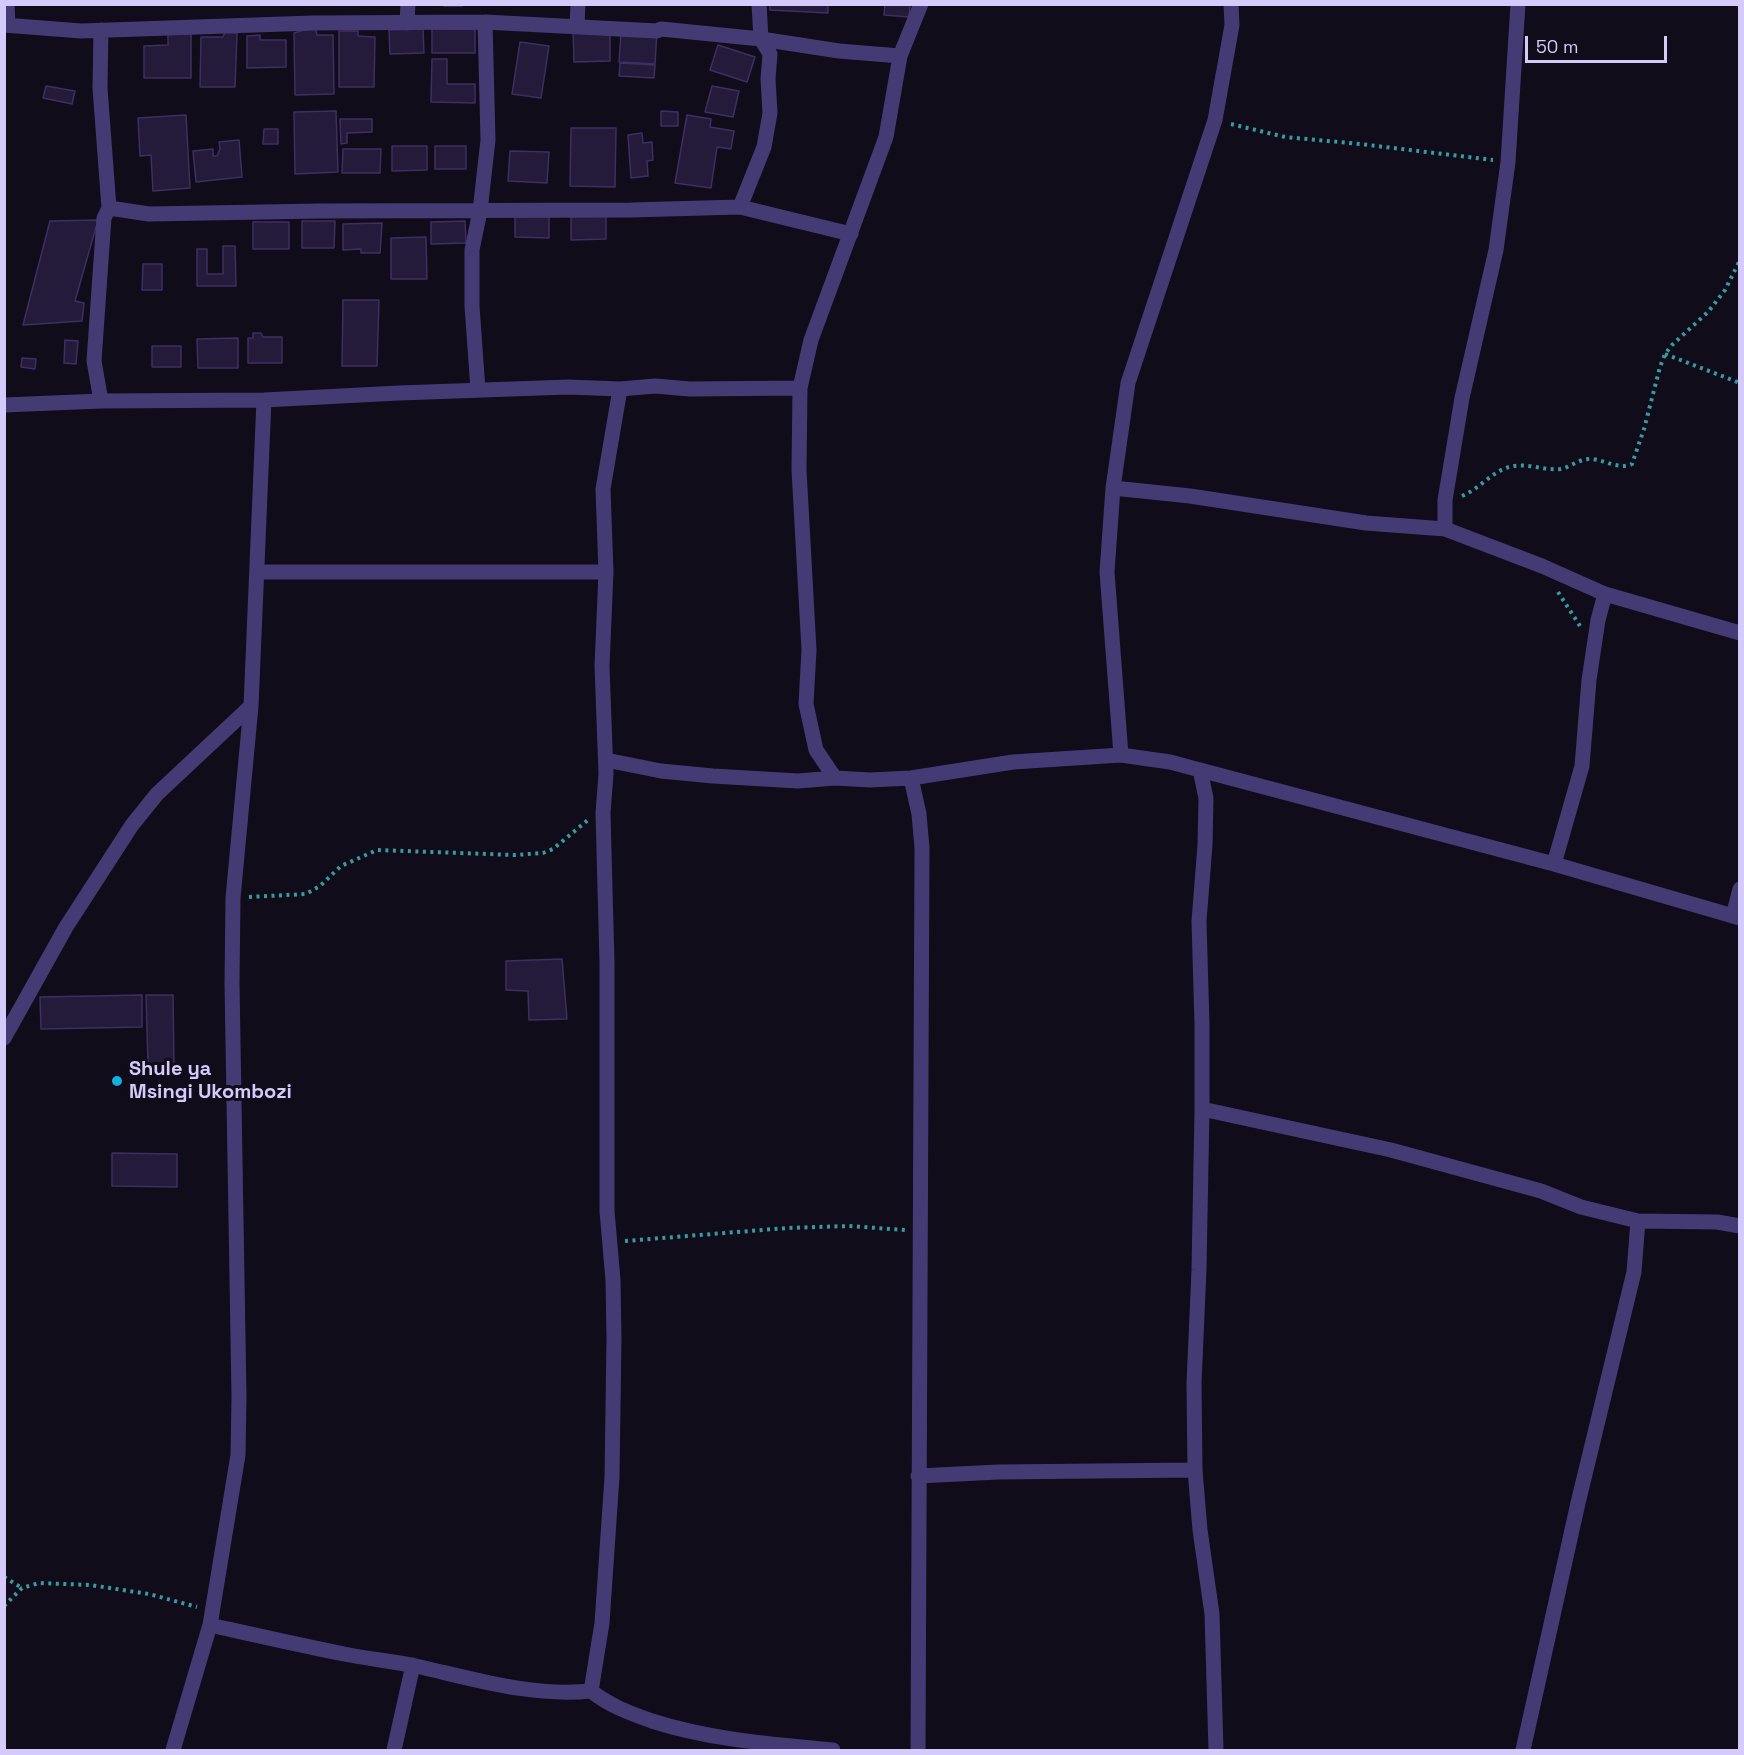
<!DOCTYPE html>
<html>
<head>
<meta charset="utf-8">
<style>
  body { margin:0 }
  #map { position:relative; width:1744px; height:1755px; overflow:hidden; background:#100c1a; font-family:"Space Grotesk",sans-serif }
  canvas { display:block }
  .frame { position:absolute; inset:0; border:6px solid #d5cafa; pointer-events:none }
  .scale { position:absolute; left:1525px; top:36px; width:142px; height:27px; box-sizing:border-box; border:3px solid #d5cafa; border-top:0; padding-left:8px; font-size:18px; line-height:21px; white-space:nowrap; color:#d5cafa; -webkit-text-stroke:4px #100c1a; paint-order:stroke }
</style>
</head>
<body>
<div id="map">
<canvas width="1744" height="1755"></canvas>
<div class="frame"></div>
<div class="scale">50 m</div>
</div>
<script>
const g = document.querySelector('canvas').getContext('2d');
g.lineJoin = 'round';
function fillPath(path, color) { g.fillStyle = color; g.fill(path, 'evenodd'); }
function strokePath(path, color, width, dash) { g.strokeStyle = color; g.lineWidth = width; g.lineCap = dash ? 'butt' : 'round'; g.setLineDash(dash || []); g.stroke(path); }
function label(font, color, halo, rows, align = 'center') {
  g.font = font + ' "Space Grotesk",sans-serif'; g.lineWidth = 6; g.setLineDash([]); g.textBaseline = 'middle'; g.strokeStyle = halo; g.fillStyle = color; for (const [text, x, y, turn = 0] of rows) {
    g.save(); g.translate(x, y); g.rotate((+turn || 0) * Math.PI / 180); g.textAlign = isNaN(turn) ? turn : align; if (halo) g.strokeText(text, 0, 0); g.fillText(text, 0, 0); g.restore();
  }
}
const building = new Path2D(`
  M444 4H462V6H444Z
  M770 4H828V13L770 10Z
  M885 4H910L909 17 884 15Z
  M315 27 317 35H333L334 94 295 95 294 33Z
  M573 28H610V61L574 62Z
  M423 29 424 53 390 54 389 30Z
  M432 29H475V53H432Z
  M168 31H191V78H144V46L168 45Z
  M339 31H358V36L375 37 374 87H339Z
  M657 31 655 64 619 62 621 33Z
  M225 32 237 33 235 87H200L201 37H223Z
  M260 35V40H286V67L247 68V36Z
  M520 42 549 46 541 98 512 94Z
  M718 45 755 57 747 82 710 70Z
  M432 59H447V84H475V103L431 102Z
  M620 63 655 65 654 78 619 76Z
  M46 86 75 91 72 104 43 98Z
  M712 86 739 91 733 117 705 112Z
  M336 111 338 172 295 174 294 112Z
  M661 111 678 112V126H661Z
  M186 115 190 188 153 191 151 155 140 156 138 118Z
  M687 115 711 119 710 127 734 131 731 149 717 147 711 188 675 183Z
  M340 119H372V132L347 133V143L341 144Z
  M571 128H616L615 187 570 186Z
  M264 129H278V144H263Z
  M642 133 643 143 652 142 653 160 647 161 648 176 631 178 628 135Z
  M239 140 242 177 196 182 193 151 213 149V156H217L220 149 219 142Z
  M392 146H427V170L392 171Z
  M435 146H466V169H435Z
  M343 149H381L380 173H342Z
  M510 151 549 152 547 183 508 181Z
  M571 210 606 215V239L571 240Z
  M515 216H549V238L515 237Z
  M98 220 75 301 84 303 82 321 23 325 50 221Z
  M302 221H335L334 248H302Z
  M465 221 466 243 431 244V222Z
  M253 222H289V249H253Z
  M382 223 380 253H361V249L343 250V224Z
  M426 237 427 279H391V238Z
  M223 246H235L236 286H197V249H207V274H223Z
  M143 264H162V290H142Z
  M343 300H379L377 366H342Z
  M253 333H261L263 337H282V363H248V338H253Z
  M238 338V368H198L197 339Z
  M65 340 78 341 76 364 64 363Z
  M152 346H181V367H152Z
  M22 358 36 359 35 369 21 367Z
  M562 959 567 1019 529 1020 528 991 506 990V961Z
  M142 995V1027L41 1029 40 997Z
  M146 995H173L174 1064 148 1065Z
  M112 1153 177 1154V1187L112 1186Z`);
const path = new Path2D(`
  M1231 124 1285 137 1360 144 1493 160
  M1665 354 1740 383
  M1462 496C1479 489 1493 471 1509 467 1526 462 1544 471 1561 469 1571 467 1580 458 1591 459 1606 460 1618 470 1632 464L1644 429 1660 367 1665 354 1672 345 1708 312 1725 290 1740 260
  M1558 592 1580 626
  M249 897 306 894 320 886 341 866 377 850 515 855 543 853 553 849 588 820
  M625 1241 787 1228 849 1226 905 1230
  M4 1577 22 1588
  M4 1606 22 1588 39 1583 90 1585 149 1594 197 1607`);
const minor = new Path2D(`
  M7 4 8 25
  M407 23 408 4
  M4 25 81 31 313 23 485 22 657 31 661 29 761 39 839 51 900 56
  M577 26 578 4
  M740 207 764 147 770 113 768 79 770 54 761 39 759 4
  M109 208 149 214 319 211 631 210 740 207 851 234
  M620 389 603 489 606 572 602 666 606 774 603 813 607 963V1211L613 1280 614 1338 612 1477 602 1623 591 1691C610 1706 630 1713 652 1721 711 1740 772 1744 833 1750
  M478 390 472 306V250L480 211 488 140 485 22
  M101 401 94 361 104 218 109 208 100 88 101 30
  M4 405 101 401 264 400 399 393 568 387 620 389 655 386 690 389 800 388
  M1113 488 1190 496 1366 523 1445 529 1542 566 1605 594 1740 633
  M1445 529V500L1462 398 1496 250 1508 162 1518 4
  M258 572H606
  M1121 755 1107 572 1113 488 1128 383 1215 120 1232 25 1231 4
  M606 760 661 771 713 776 798 781 835 778 870 780 911 778 1013 762 1121 755 1170 762 1200 770 1554 864 1740 918
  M1200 770 1206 798 1205 845 1199 921 1202 1025V1109L1199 1270 1194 1383 1195 1470 1200 1530 1212 1614 1216 1750
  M835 778 816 750 806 704 809 650 799 470 800 388 811 340 886 137 900 56 921 4
  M911 778 919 814 922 848 918 1750
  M1554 864 1582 766 1589 680 1598 620 1605 594
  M1733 916 1740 889
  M4 1038 66 927 132 825 157 794 251 706
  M1202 1109 1391 1150 1541 1191 1581 1207 1638 1221 1717 1222 1740 1226
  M918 1476 998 1472 1195 1470
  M210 1625C255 1635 299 1645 344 1654 368 1659 392 1661 416 1666 474 1679 531 1697 591 1691
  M173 1750 210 1625 238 1455 239 1397 232 983 233 898 251 706 264 400
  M394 1750 413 1665
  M1523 1750 1578 1503 1634 1272 1638 1221`);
const markers = [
  [117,1081,6,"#14b0dc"]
];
const poiNames = [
  ["Shule ya",129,1070],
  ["Msingi Ukombozi",129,1093]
];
fillPath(building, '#241a39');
strokePath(building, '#3f2e63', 1.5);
strokePath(path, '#379ba1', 4, [3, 4.5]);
strokePath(minor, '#443b75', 15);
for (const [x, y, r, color] of markers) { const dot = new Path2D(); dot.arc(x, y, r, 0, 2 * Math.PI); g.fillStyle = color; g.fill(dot); strokePath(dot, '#100c1a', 2); }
label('bold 20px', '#d5cafa', '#100c1a', poiNames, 'left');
</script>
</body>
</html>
